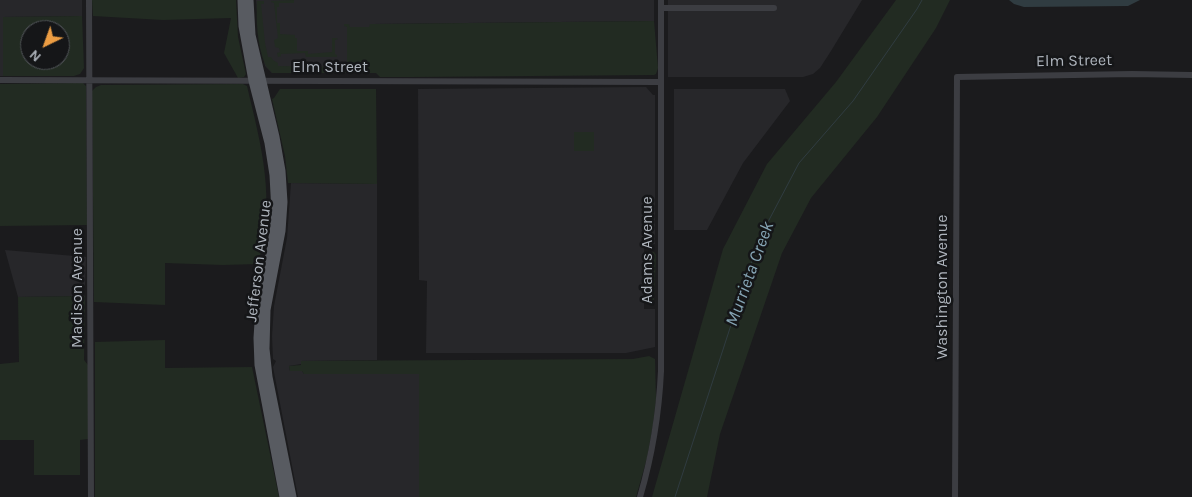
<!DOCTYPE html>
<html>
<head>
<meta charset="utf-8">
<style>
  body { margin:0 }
  #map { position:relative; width:1192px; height:497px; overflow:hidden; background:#1b1b1d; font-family:Karla,sans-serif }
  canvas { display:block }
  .north { position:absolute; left:20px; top:20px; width:50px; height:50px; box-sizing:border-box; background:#151618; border:1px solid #52555a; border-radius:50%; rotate:222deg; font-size:14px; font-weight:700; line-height:20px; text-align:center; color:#aeb4bc }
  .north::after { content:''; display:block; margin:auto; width:18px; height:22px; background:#ec9d43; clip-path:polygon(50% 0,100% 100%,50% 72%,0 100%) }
</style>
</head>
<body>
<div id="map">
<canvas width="1192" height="497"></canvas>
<div class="north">N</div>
</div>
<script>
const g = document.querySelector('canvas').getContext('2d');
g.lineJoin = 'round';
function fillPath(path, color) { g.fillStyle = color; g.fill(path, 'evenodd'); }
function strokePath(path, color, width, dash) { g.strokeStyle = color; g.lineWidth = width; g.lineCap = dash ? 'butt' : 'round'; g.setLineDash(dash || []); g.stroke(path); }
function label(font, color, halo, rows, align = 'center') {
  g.font = font + ' Karla,sans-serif'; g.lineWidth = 5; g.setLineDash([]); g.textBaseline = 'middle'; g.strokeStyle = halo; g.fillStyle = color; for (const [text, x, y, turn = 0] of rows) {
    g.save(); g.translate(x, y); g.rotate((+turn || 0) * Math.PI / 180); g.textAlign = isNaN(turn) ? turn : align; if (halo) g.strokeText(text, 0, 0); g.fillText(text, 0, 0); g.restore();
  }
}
const built = new Path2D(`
  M0 0H82V16L4 17 3 76H0Z
  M256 0H654V21L375 24 376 73H272L265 66 262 53 258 25Z
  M668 0H862L831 51 820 68 813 74 803 77H668Z
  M646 87 653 95H655V244L644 245V309H655V347L626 353H426L427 281 419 280 418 89Z
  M674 89H785L790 101 743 163 707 230H674Z
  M291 183 377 184V360L302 361 301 364 289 366 290 371H302L304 374H419V497H298L273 367 276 361 273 359 272 336 274 306 287 238Z
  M5 250 86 257 85 285 81 289 80 293 85 296 18 297Z`);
const green = new Path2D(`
  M92 0H236L238 37 246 74 244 77 238 78 224 53 231 18 163 20 93 16Z
  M294 0V3H279V7H277V23H280V34L295 35V38H297V51H308V54L332 52V38H337L338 39 335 40V54L337 55V57H306L305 53 281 54V56L278 57 277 53 280 52 279 48 275 47 274 40 278 38 274 3 271 2V1Z
  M896 0H950L936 28 877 117 811 198 782 253 720 434 707 497H652L723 249 767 164 836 82Z
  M257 1H264V4H261L265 43 268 57H271L273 60 278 63V66L333 67 335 63V73H272C270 70 266 67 265 64 257 45 256 20 257 1Z
  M82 16 84 68 80 74 74 76H3V17ZM30 30H60V60H30Z
  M654 21 658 68 656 74 654 75 414 77H380L376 73H344V64H347V27L344 26V24H349L350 27H369L370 24H375Z
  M83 83 86 86 87 225 0 226V84Z
  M243 84 247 86C262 149 276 199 258 264L223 265 165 263V305L94 302 92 91 96 87 101 85Z
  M280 89H376L377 184 288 183 285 156 272 99 274 98Z
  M574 132H594V151H574Z
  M644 252H654L656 255 654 301H644Z
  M85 296 84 360 88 365V439L80 440V475H34V440H0V364L19 362 18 297Z
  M165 340V368L252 367 279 497H95V342Z
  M649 356 655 359 656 399 653 425 647 458 636 497H419V374H304L302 371H290L289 366 301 365V361L633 359Z`);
const water = new Path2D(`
  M1009 0H1140L1128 6 1024 7 1014 4Z`);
const stream = new Path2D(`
  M675 497 759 239 799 163 853 101 917 9 922 0`);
const minor = new Path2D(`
  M89 0 91 497
  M661 8H774
  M0 80 660 82
  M640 497C652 456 659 414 661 371V0
  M955 497 957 77 1132 74 1192 75`);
const major = new Path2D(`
  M242 0 243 26 253 81 269 143 274 175 276 212 272 246 261 292 258 338 259 365 284 497
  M249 0 251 35 275 137 281 171 283 202 281 231 266 310 265 349 268 377 292 497`);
const streetNames = [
  ["Elm Street",1074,61,-1],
  ["Elm Street",330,67],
  ["Adams Avenue",647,250,-90],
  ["Jefferson Avenue",259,261,-83],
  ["Washington Avenue",942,287,-90],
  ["Madison Avenue",77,288,-90]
];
const waterNames = [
  ["Murrieta Creek",750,274,-70]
];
fillPath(built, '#27272a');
fillPath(green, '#222b22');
fillPath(water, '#303c41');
strokePath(stream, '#303c41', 1);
strokePath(minor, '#3c3d42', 6);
strokePath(major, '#585b61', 9);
label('16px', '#aeb4bc', '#151618', streetNames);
label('italic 18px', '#86a5b5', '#151618', waterNames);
</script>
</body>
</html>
